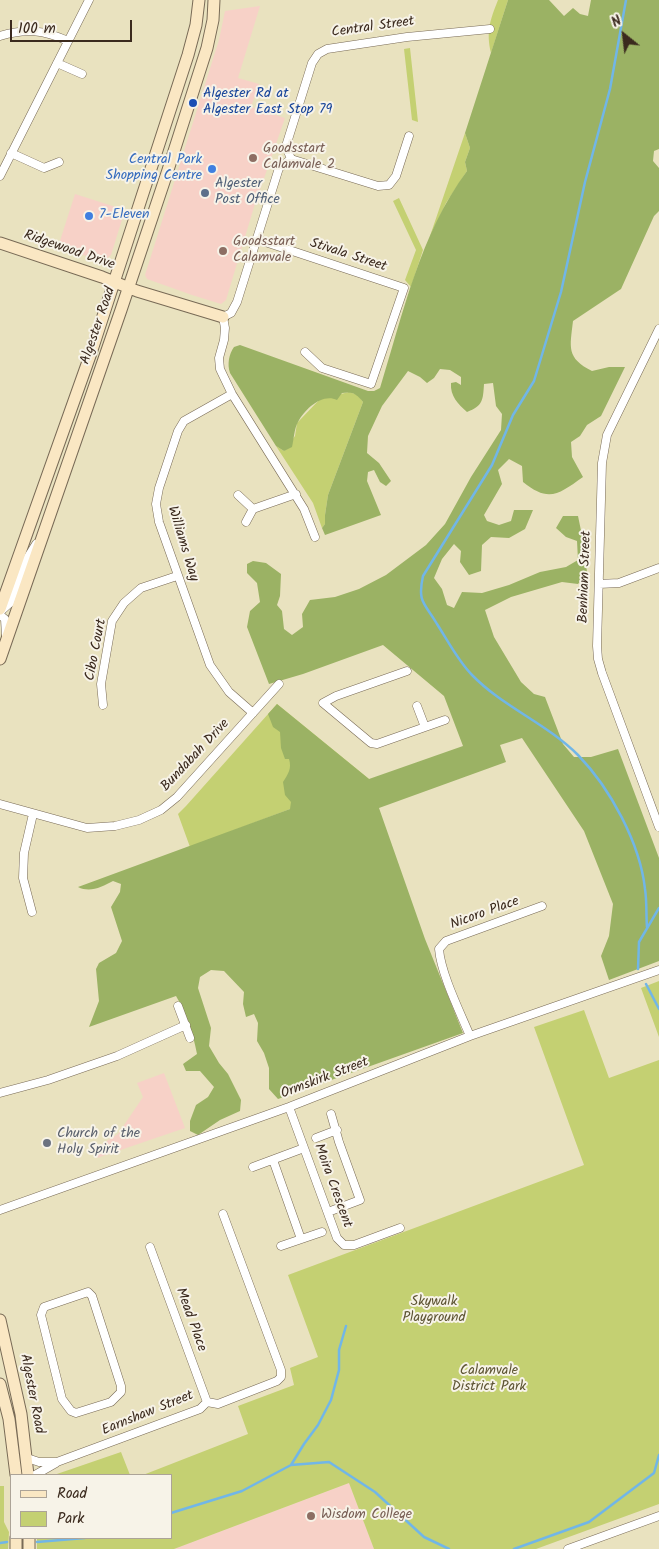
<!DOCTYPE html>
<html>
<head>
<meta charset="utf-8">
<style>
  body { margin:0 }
  #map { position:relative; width:659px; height:1549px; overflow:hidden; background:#e9e2bf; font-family:Kalam,sans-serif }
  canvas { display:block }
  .legend { position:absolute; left:10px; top:1474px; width:162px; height:65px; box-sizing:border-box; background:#f7f3e8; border:1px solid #aca397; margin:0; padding:6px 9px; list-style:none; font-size:15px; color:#3b2a1e }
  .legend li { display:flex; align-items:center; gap:10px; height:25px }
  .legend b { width:25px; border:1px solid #aca397 }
  .north { position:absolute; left:599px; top:10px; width:50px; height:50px; -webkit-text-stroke:4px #f7f3e8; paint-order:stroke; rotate:331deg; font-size:14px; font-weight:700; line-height:20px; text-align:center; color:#3b2a1e }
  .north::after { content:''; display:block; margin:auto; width:18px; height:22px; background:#3b2a1e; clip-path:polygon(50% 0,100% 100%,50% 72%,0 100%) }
  .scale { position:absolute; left:10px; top:20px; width:122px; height:22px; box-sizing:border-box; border:2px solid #3b2a1e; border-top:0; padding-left:6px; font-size:15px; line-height:18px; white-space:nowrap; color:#3b2a1e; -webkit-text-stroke:4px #f7f3e8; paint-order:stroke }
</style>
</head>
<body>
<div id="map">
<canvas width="659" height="1549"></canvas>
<ul class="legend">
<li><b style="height:6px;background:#fae7c3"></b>Road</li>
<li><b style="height:14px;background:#c4d072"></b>Park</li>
</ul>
<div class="north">N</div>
<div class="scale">100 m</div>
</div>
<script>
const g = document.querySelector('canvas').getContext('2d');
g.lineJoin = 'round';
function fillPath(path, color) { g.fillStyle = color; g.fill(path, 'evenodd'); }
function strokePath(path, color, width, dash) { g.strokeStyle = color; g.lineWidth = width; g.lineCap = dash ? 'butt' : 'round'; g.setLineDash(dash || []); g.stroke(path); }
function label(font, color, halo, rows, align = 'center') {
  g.font = font + ' Kalam,sans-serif'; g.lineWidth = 4; g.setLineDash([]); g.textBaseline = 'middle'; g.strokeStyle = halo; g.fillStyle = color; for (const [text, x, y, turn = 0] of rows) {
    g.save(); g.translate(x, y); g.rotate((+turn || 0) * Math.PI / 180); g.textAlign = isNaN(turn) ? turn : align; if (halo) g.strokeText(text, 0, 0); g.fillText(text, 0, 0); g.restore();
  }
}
const built = new Path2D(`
  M260 6 238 78 259 84 251 107 285 118 254 207 226 300 221 304 192 295 147 279 145 275 219 40 225 11Z
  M75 194 125 210 111 255 106 259 99 260 58 247Z
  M164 1073 185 1128 97 1158 94 1149 118 1134 143 1097 137 1083Z
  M349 1483 374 1549H174Z`);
const green = new Path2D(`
  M498 0H508L491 53C486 32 490 20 498 0Z
  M410 48 418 122 412 120 404 49Z
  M465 133 470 148 465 162 467 171 446 203 430 236Z
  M399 198 423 250 411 287 405 280 416 250 393 201Z
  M349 392 358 395 363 402 328 495 325 515V524L322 528 313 503 276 446 284 451 295 436 297 423 320 399Z
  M277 704 369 779 190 847 178 814 186 806Z
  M659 981V1037L641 988Z
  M584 1010 609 1078 659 1060V1504L536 1549H374L349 1483 174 1549H37V1538H171V1475H143L248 1434 238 1406 294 1385 290 1368 318 1357 288 1275 584 1165 534 1027Z
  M121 1452 130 1475H54Z
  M0 1486H4V1522L9 1532 8 1549H0Z`);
const forest = new Path2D(`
  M508 0H549L564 16 573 8 580 14 588 16 591 0H659V149L654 151 653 161 659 168V211L654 216 621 289 573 321C570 347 566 358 592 371L609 367H625L601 416 587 425 580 436 571 442 572 457 583 477C559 494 549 503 523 482L522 466 509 459 498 470 502 484 484 515 487 521 499 525 511 521 514 510H533L525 529 509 538 491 537 482 545 481 571 469 575 460 562 461 551 454 544 442 559 434 578 442 589 447 605 454 608 462 592 482 593 509 585 540 572 566 567 578 560 577 541 566 537 556 528 563 516H578L585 550 587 573 578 584 562 582 511 597 485 610 494 637 521 682 534 694 545 697 563 744 574 757H591L618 749 659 858V961L609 980 601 956 609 936 613 904 584 831 522 738 500 745 506 762 379 808 425 939 463 1033 278 1099 269 1089V1068L264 1053 257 1041 258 1023 254 1014 246 1017 243 1004 244 992 224 971 211 970 200 977 198 988 211 1028 209 1046 219 1063 228 1074 241 1100 240 1111 220 1120 198 1135 190 1131V1121L196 1105 208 1097 214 1087 200 1071H186L183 1064 197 1054C193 1033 187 1015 176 996L89 1027 99 1001 96 969 99 963 116 953 122 941 111 907 120 892 121 884 113 881C102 887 90 893 78 887L290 809 291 802 285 795 283 782C288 774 292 769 289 759H285L281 748 280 732 273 727 268 714 277 704 369 779 463 746 444 696 383 645 303 674 269 684 247 627 250 611 260 602 257 583 247 573V564L253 561 266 563 281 574 280 596 277 605 282 611 284 629 292 635 303 627 302 614 310 600 335 597 359 589 386 575 426 545 445 524 471 477 501 430 502 414 496 406 493 383 484 384C483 400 483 406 467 412 458 404 450 396 451 383L456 382 461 385V377L450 370 440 369 434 378 427 383 420 377 408 371 382 406 368 436 367 453 379 463 391 481 386 486 380 482 374 470 368 472 367 481 381 515 325 535 322 528 325 524V515L328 495 363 402C357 394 352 391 342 393L337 400C322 393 305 409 298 422 294 429 294 439 292 447L284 451 276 446 230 373C227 364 229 354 234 347L240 345 368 391H374L380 388C403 314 420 234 467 171L465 162 470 148 465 133Z`);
const stream = new Path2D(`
  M626 0 610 89 585 182 561 292 534 381 513 415 492 465 423 576C417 603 425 603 437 624 448 641 458 661 472 675 503 707 546 723 578 755 610 788 640 843 645 889 647 902 646 915 647 927
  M638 969 639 942 659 908
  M646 984 659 1009
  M291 1465 304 1444 318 1425 331 1400 339 1370V1350L346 1326
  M171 1513 242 1491 291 1465 329 1462 375 1492 424 1537 449 1549
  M37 1542 85 1538
  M0 1543 7 1542
  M514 1549 589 1522 654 1473 659 1455`);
const street = new Path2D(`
  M0 36C25 28 44 30 68 41
  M57 63 82 74
  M11 153 44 168 59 162
  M291 159 378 186 389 185 396 176 409 136
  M0 176 89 0
  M256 239 404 288 371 384 322 368 305 352
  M659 329 607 435 602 463 597 646 598 659 602 673 659 827
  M232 394 184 421 178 431 159 488 156 504 159 522 210 665 229 692 253 713
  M238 495 253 509 246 522
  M253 509 296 494
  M315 537 304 509 232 394 220 369 219 358 224 340 225 328 223 317 231 313 237 302 279 168 291 159 286 146 312 63 318 54 327 49 407 37 490 29
  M599 584 619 583 659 568
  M1 611 10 603 26 560 36 544
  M0 615 5 619 6 636
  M407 671 336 696 323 703 371 743 377 744 445 720
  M103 705 101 684 112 621 124 603 141 588 177 576
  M417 706 425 727
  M0 804 87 828 115 826 139 820 161 810 177 797 279 684
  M32 912 23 878 24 853 33 814
  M178 1006 190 1038
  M470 1036C460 1012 441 974 439 949L446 941 542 906
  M0 1093 48 1080 117 1056 186 1025
  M289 1107 337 1238 344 1245H354L400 1228
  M316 1138 337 1130
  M273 1160 301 1239
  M253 1167 304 1148
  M0 1210 289 1107 470 1036 659 970
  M328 1212 360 1200 339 1142 331 1114
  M281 1246 322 1232
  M150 1247 207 1402
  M88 1292 92 1296 121 1386V1392L111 1402 76 1413 71 1411 62 1399 41 1315 44 1307Z
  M27 1458 39 1462H57L200 1409 207 1402 218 1404 277 1381 281 1377V1370L223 1214
  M35 1475 56 1463
  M568 1549 659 1516`);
const secondary = new Path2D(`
  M0 243 102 277 137 291 223 317
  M0 609 91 353 188 55 196 25 199 0
  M0 659 121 310 168 170 207 48 213 20 214 0
  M0 1320 21 1414 28 1475
  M0 1384 9 1419 16 1475
  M16 1549V1538
  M29 1549V1538`);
const markers = [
  [193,103,5,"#1a4fb4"],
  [253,158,5,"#8d6e63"],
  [212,169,5,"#3f7fe0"],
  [205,193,5,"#5c6f8a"],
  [89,216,5,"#3f7fe0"],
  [223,251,5,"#8d6e63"],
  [47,1143,5,"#6b7280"],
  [311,1516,5,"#8d6e63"]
];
const streetNames = [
  ["Central Street",373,28,-8],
  ["Ridgewood Drive",69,251,19],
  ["Stivala Street",348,256,18],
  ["Algester Road",99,326,-71],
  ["Williams Way",182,544,73],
  ["Benhiam Street",586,577,-88],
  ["Cibo Court",97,650,-79],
  ["Bundabah Drive",196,756,-47],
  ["Nicoro Place",485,914,-20],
  ["Ormskirk Street",325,1079,-21],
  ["Moira Crescent",332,1186,70],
  ["Mead Place",190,1320,70],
  ["Algester Road",31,1394,79],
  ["Earnshaw Street",148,1414,-22]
];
const transitNames = [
  ["Algester Rd at",203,95],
  ["Algester East Stop 79",203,111]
];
const educationNames = [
  ["Goodsstart",263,150],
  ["Calamvale 2",263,166],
  ["Goodsstart",233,243],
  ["Calamvale",233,259],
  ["Wisdom College",321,1516]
];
const shopNames = [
  ["Central Park",202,161],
  ["Shopping Centre",202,177],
  ["7-Eleven",99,216,"left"]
];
const serviceNames = [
  ["Algester",215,185],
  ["Post Office",215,201]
];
const worshipNames = [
  ["Church of the",57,1135],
  ["Holy Spirit",57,1151]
];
const parkNames = [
  ["Skywalk",434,1303],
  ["Playground",434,1319],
  ["Calamvale",489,1372],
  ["District Park",489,1388]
];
fillPath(built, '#f7d1c7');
fillPath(green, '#c4d072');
fillPath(forest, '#9bb264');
strokePath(stream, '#71b6e7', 2.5);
strokePath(street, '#786a56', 9);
strokePath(secondary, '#786a56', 13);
strokePath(street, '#fff', 8);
strokePath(secondary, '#fae7c3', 11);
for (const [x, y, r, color] of markers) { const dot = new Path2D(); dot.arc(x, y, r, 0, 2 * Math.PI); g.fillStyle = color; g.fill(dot); strokePath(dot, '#f7f3e8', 2); }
label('14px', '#3b2a1e', '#f7f3e8', streetNames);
label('14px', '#164399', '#f7f3e8', transitNames, 'left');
label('14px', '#785e54', '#f7f3e8', educationNames, 'left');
label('14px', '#366cbe', '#f7f3e8', shopNames, 'right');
label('14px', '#4e5e75', '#f7f3e8', serviceNames, 'left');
label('14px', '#5b616d', '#f7f3e8', worshipNames, 'left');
label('14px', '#5d5433', '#f7f3e8', parkNames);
</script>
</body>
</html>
